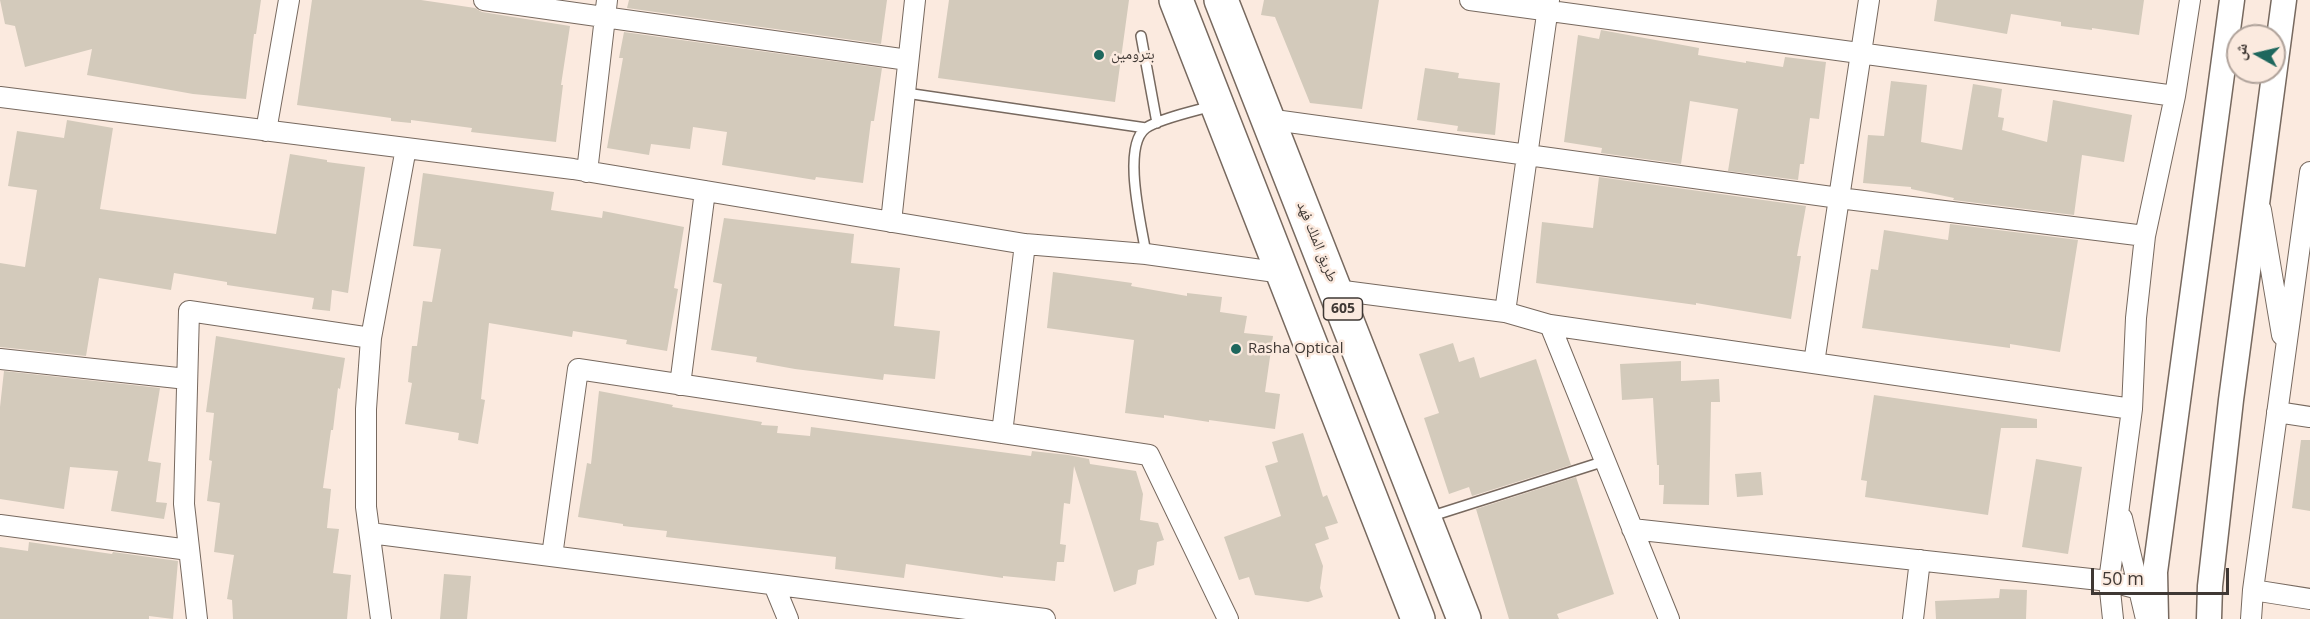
<!DOCTYPE html>
<html>
<head>
<meta charset="utf-8">
<style>
  body { margin:0 }
  #map { position:relative; width:2310px; height:619px; overflow:hidden; background:#fbeadf; font-family:"Open Sans","Noto Naskh Arabic",sans-serif }
  canvas { display:block }
  .north { position:absolute; left:2226px; top:24px; width:60px; height:60px; box-sizing:border-box; background:#fbeadf; border:2px solid #b0a39b; border-radius:50%; rotate:278deg; font-size:16px; font-weight:700; line-height:24px; text-align:center; color:#3f3834 }
  .north::after { content:''; display:block; margin:auto; width:21px; height:27px; background:#1e675d; clip-path:polygon(50% 0,100% 100%,50% 72%,0 100%) }
  .scale { position:absolute; left:2091px; top:568px; width:138px; height:27px; box-sizing:border-box; border:3px solid #3f3834; border-top:0; padding-left:8px; font-size:18px; line-height:21px; white-space:nowrap; color:#3f3834; -webkit-text-stroke:4px #fbeadf; paint-order:stroke }
</style>
</head>
<body>
<div id="map">
<canvas width="2310" height="619"></canvas>
<div class="north">ش</div>
<div class="scale">50 m</div>
</div>
<script>
const g = document.querySelector('canvas').getContext('2d');
g.lineJoin = 'round';
function fillPath(path, color) { g.fillStyle = color; g.fill(path, 'evenodd'); }
function strokePath(path, color, width, dash) { g.strokeStyle = color; g.lineWidth = width; g.lineCap = dash ? 'butt' : 'round'; g.setLineDash(dash || []); g.stroke(path); }
function label(font, color, halo, rows, align = 'center') {
  g.font = font + ' "Open Sans","Noto Naskh Arabic",sans-serif'; g.lineWidth = 5; g.setLineDash([]); g.textBaseline = 'middle'; g.strokeStyle = halo; g.fillStyle = color; for (const [text, x, y, turn = 0] of rows) {
    g.save(); g.translate(x, y); g.rotate((+turn || 0) * Math.PI / 180); g.textAlign = isNaN(turn) ? turn : align; if (halo) g.strokeText(text, 0, 0); g.fillText(text, 0, 0); g.restore();
  }
}
const building = new Path2D(`
  M0 0H261L256 34H254L246 99 193 94 87 75 92 49 25 67 15 26 5 24Z
  M312 0H421L475 8 482 12 570 26 561 85H563L556 142 471 132 472 128 411 120V123L391 121V118L297 105Z
  M629 0H887L881 44 627 8Z
  M949 0H1129L1115 102 938 78Z
  M1264 0H1379L1362 109 1310 103 1275 17 1261 15Z
  M1937 0H2144L2139 35 2092 28V30L2061 26V22L2011 14 2007 34 1934 21Z
  M1601 30 1699 48 1698 55 1746 63V61L1783 67 1785 57 1826 62 1819 119 1810 118 1804 164H1800L1798 180 1728 171 1738 109 1690 101 1681 164 1601 153 1602 148 1564 142 1578 35 1599 39Z
  M624 32 882 68 874 121H871L863 183 816 177 815 180 722 165 727 132 693 127 690 149 651 144 649 155 607 148 623 58H619Z
  M1425 68 1459 73 1458 78 1500 83 1495 135 1457 131 1458 126 1417 120Z
  M1891 81 1927 85 1921 142 1962 150 1973 84 2002 89 1998 117 2004 118 2002 130 2047 142 2053 100 2132 115 2124 162 2082 155 2074 215 1953 200 1954 198 1911 189V187L1863 183 1868 135 1884 136Z
  M67 120 113 128 100 209 276 234 290 154 327 160V162L365 167 348 293 332 290 330 311 312 309 314 298 227 285V282L174 273 171 290 99 278 86 356 0 347V263L25 267 37 190 8 186 17 131 64 138Z
  M423 173 554 192 551 210 602 218 603 211 684 227 674 288 678 289 667 351 626 344 627 340 573 331 572 337 489 323 481 399 485 400 478 444 458 440 459 433 405 424 412 383 408 382 412 346H417L423 301 432 302 441 249 413 246Z
  M1599 177 1806 206 1797 256H1801L1791 319 1696 303V305L1536 283 1542 222 1593 228Z
  M724 218 854 234 851 263 900 268 894 326 940 331 935 379 884 374 883 380 795 369 756 362 757 357 711 350 722 284 713 282Z
  M1950 224 2078 240 2060 352 2010 344V348L1862 328 1871 269 1878 270 1884 230 1948 240Z
  M1053 272 1132 283 1131 286 1187 296V293L1222 297 1220 312 1247 316 1244 333 1273 336 1265 392 1280 394 1275 429 1209 420V422L1164 415V418L1125 413 1134 340 1047 328Z
  M216 336 345 358 340 389 338 388 333 430H331L323 488 331 489 327 528 339 529 333 573 351 575 347 619H233L232 600 227 599 234 555 214 552 220 503 207 501 212 461 209 460 214 413 206 412Z
  M1453 343 1459 362 1474 357 1480 378 1536 359 1571 465 1472 496 1469 487 1449 494 1424 418 1439 413 1419 354Z
  M1681 361V381L1719 379 1720 402H1711L1709 505 1663 504 1664 485H1659V465H1657L1653 398 1622 400 1620 364Z
  M4 371 160 388 148 461 161 463 156 502 167 503 164 519 111 511 118 471 70 467 64 509 0 499V407Z
  M599 391 673 405 672 407 762 422 761 425 778 426 777 433 810 436 811 427 1031 456 1032 451 1068 455 1089 459 1090 464 1136 471 1143 494 1140 520 1158 523 1164 540 1157 542 1154 565 1138 570 1136 584 1114 592 1074 466 1070 504 1064 503 1060 544 1066 545 1064 562H1057L1055 581 1003 576V578L906 564 904 578 835 569 836 557 666 537 667 531 623 526V524L578 517 587 463 591 464Z
  M1874 395 2037 419V428H2001L1988 515 1865 497 1867 481 1861 480Z
  M1303 433 1323 497 1327 495 1338 523 1325 527 1329 539 1315 544 1323 566 1320 588 1323 597 1308 602 1255 595 1249 577 1239 580 1224 537 1281 516 1265 466 1278 462 1272 442Z
  M2301 440H2310V511L2292 508Z
  M2036 459 2082 467 2068 554 2022 547Z
  M1761 472 1763 495 1737 497 1735 474Z
  M1576 477 1614 594 1557 614 1559 619H1509L1476 509Z
  M29 542 112 554 113 552 178 561 173 619 149 616V619H0V547L28 551Z
  M444 574 471 576 467 619H440Z
  M2000 589 2027 590 2026 619H1936L1935 601 1999 598Z`);
const service = new Path2D(`
  M1141 36 1157 123
  M906 93 1146 128
  M1146 254C1142 227 1121 146 1146 128 1158 119 1195 111 1212 106
  M1429 517 1605 461`);
const minor = new Path2D(`
  M484 0 908 60
  M1470 0 2175 96
  M0 97 573 169 1025 244 1146 254 1283 273
  M1267 119 1839 198 2145 236
  M266 131 289 0
  M587 172 607 0
  M2261 210 2282 335
  M891 222 915 0
  M1336 290 1505 312 1550 325 2132 409
  M1505 312 1549 0
  M1550 325 1669 619
  M0 359 187 379
  M1814 363 1869 0
  M680 385 705 191
  M2277 412 2310 417
  M1002 433 1025 244
  M2122 518 2146 619
  M0 525 189 550
  M1632 529 2109 581 2139 589
  M370 533 1045 619
  M552 556 578 369 1149 455 1228 619
  M774 585 788 619
  M2253 590 2310 599
  M197 619 184 504 189 311 371 338
  M381 619 366 507V409L371 338 406 148
  M1913 619 1920 560
  M2113 619 2109 581 2132 409 2136 318 2145 236 2175 96 2190 0
  M2251 619 2253 590 2310 172`);
const tertiary = new Path2D(`
  M2156 619 2155 572 2232 0
  M2209 619 2210 586 2231 400 2284 0`);
const motorway = new Path2D(`
  M1176 0 1418 619
  M1221 0 1464 619`);
const markers = [
  [1099,55,6,"#1e675d"],
  [1236,349,6,"#1e675d"]
];
const shields = [
  [1343,309,39]
];
const shieldNames = [
  ["605",1343,309]
];
const poiNames = [
  ["بترومين",1111,55],
  ["Rasha Optical",1248,349]
];
const streetNames = [
  ["طريق الملك فهد",1317,242,68]
];
fillPath(building, '#d3cabb');
strokePath(service, '#77695f', 12);
strokePath(minor, '#77695f', 22);
strokePath(tertiary, '#77695f', 27);
strokePath(motorway, '#77695f', 36);
strokePath(service, '#fff', 9);
strokePath(minor, '#fff', 20);
strokePath(tertiary, '#fff', 24);
strokePath(motorway, '#fff', 33);
for (const [x, y, r, color] of markers) { const dot = new Path2D(); dot.arc(x, y, r, 0, 2 * Math.PI); g.fillStyle = color; g.fill(dot); strokePath(dot, '#fbeadf', 2); }
for (const [x, y, w] of shields) { const box = new Path2D(); box.roundRect(x - w / 2, y - 11, w, 22, 4.5); g.fillStyle = '#fbeadf'; g.fill(box); strokePath(box, '#3f3834', 1.5); }
label('bold 14px', '#3f3834', null, shieldNames);
label('15px', '#3f3834', '#fbeadf', poiNames, 'left');
label('15px', '#3f3834', '#fbeadf', streetNames);
</script>
</body>
</html>
